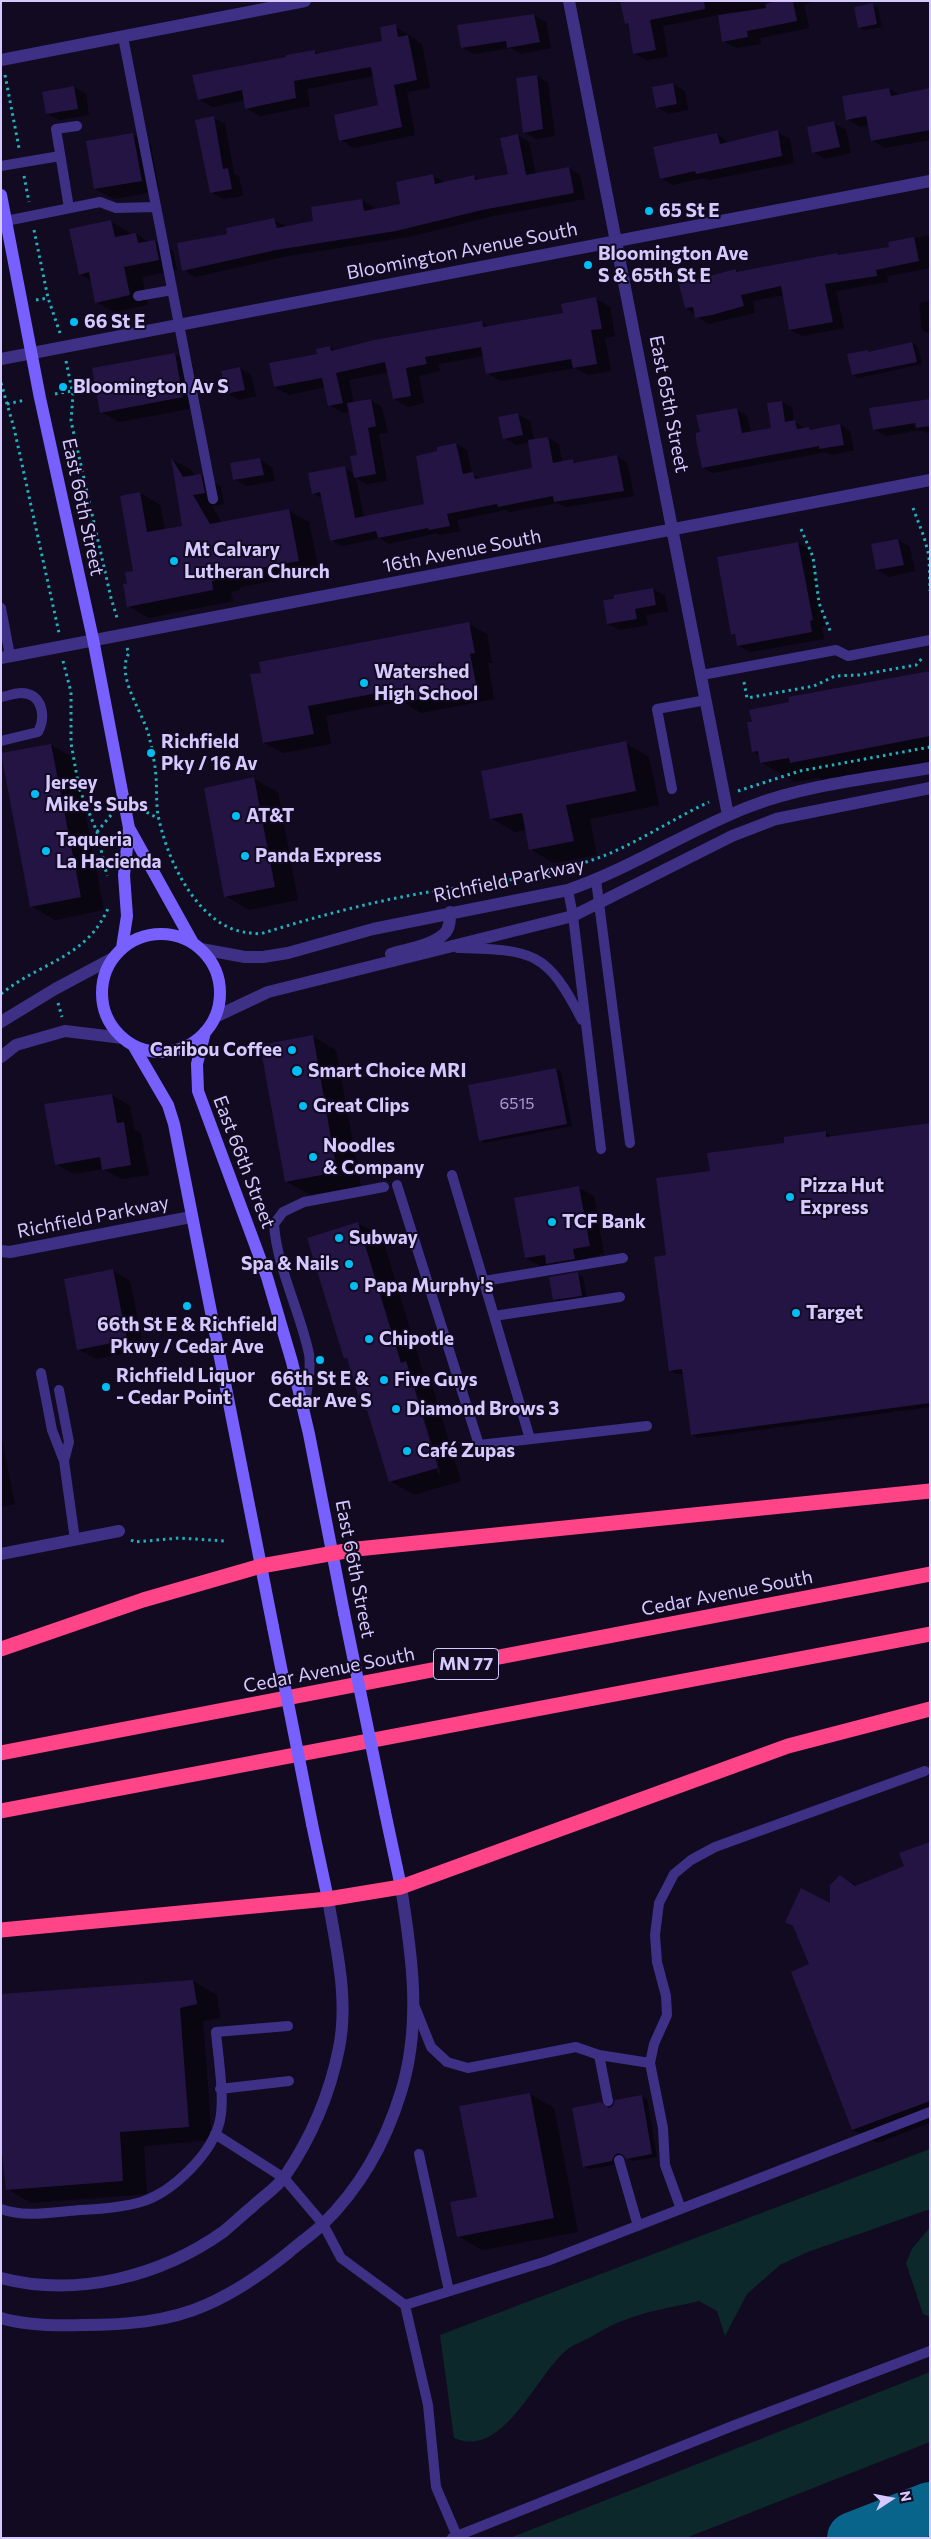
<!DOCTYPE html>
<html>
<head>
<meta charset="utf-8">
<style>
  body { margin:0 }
  #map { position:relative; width:931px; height:2539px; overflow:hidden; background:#110a20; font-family:Commissioner,sans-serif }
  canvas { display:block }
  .frame { position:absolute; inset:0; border:2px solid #d6c9ff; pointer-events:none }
  .north { position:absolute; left:866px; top:2474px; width:50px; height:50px; -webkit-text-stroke:4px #110a20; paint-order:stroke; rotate:79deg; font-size:14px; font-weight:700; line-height:20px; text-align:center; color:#d6c9ff }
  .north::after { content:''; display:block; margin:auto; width:18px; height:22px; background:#d6c9ff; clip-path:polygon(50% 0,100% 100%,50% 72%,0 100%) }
</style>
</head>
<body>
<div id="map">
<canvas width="931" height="2539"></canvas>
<div class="frame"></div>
<div class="north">N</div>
</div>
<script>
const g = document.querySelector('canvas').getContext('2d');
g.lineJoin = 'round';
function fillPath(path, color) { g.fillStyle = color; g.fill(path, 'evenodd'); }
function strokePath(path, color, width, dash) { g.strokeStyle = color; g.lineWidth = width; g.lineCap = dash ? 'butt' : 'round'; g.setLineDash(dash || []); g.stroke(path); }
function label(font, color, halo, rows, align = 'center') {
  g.font = font + ' Commissioner,sans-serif'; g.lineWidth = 4; g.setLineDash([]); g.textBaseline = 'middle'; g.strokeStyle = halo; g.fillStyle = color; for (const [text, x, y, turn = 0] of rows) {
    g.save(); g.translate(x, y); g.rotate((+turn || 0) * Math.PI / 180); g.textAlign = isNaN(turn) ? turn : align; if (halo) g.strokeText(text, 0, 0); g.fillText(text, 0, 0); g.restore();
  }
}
const green = new Path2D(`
  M930 2149V2209L805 2253 780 2265 747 2294 725 2336 717 2311 699 2301C674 2307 646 2311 622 2321 611 2325 601 2331 591 2337 584 2341 574 2344 568 2349 535 2375 504 2460 454 2438L440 2335Z
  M930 2227V2317L923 2314 906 2263 912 2249Z
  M930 2372V2442L686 2538H510Z`);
const shadow = new Path2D(`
  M622 1H819L804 4 809 28 760 38 761 44 736 48 723 41 719 15 663 26 668 57 647 60 634 53Z
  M872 5 878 8 882 27 864 30 859 27Z
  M534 15 546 22 551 48 521 54 511 48 474 54 462 47Z
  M395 26 422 44 430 88 407 92 415 135 354 148 341 140 379 106 374 76 307 89 310 106 260 116 246 108 245 100 213 107 199 99 288 58 314 51 320 54 384 42Z
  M537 76 548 83 555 136 536 139 524 132 520 112H523Z
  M673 84 685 91 688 110 669 114 657 107Z
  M74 87 86 94 89 115 59 120 47 114Z
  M889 89 900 95 930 89V140L885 148 872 140 869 125 860 127 847 119Z
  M213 118 225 124 234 173 239 176 243 196 223 199 211 192Z
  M834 123 846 130 851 153 825 159 813 152Z
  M778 132 790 139 794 163 709 180 704 178 673 185 661 178 717 134 729 143Z
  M133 135 151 145 159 191 114 199 95 189Z
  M517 135 529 142 536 175 569 168 580 175 585 199 494 216 408 237 288 256 195 277 184 270 229 235 274 220 286 226 315 222 361 200 373 207 374 210 402 205 433 176 444 182 474 177 480 180 509 175Z
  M111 222 129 232 130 235 136 234 149 242 155 241 173 251 177 270 142 277 148 305 114 312 96 302 92 281 80 274Z
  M930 235V268L887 276 888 282 836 291 844 328 802 336 790 330 784 295 753 301 755 313 708 324 686 308 736 270 740 273 837 254 840 256 891 248 890 243Z
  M596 299 610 307 615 336 605 338 611 371 588 375 575 368 501 381 487 373 484 356 438 364 440 371 419 376 424 403 408 407 394 399 389 372 349 380 354 403 370 400 382 407 388 433 379 434 387 481 367 484 356 478 364 518 425 505 439 452 456 444 467 450 472 474 482 479 534 469 529 442 516 445 504 438 518 414 530 421 534 440 548 438 559 444 562 463 573 461 578 464 616 456 627 462 634 496 566 507 558 503 510 512 506 510 457 520 460 531 440 535 437 533 389 544 380 538 342 546 331 540 323 499 313 493 344 468 354 474 359 456 350 412 343 413 329 405 325 387 289 395 275 387 330 347 336 351 481 322 490 327 564 314Z
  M930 301V334L922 330 919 303Z
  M912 343 918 347 922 364 858 378 853 375 868 351 871 353Z
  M175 354 193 365 200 407 119 422 101 412Z
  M240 368 251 375 256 396 239 400 227 393Z
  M930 399V434L921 430 886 436 874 429Z
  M782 402 792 408 794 421 805 429 813 430 840 425 850 431 854 450 831 455 826 452 713 473 703 468 737 410 747 416 751 433 773 429Z
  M173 460 191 470 195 476 201 475 221 487 224 504 212 506 222 523 289 511 309 522 319 572 240 587V590L231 592 233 601 149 618 128 606V585L134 572 121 497 140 493 160 505 165 530 183 527Z
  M260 460 272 467 275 481 246 486 234 479Z
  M898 540 910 547 915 571 889 577 877 570Z
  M798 543 810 550 825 626 822 627 824 639 750 652 738 645 737 637 732 634Z
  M653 589 665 596 668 611 646 615 648 625 620 630 608 624Z
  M469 624 487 634 492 663H488L494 699 421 713 402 701 326 716 331 744 283 753 264 743 252 676Z
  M930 672V762L825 781 818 778 795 782 761 762 759 755 753 751Z
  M625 743 649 757 659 805 590 819 597 855 554 863 530 849 526 830 515 832 491 818Z
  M51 745 75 759 104 910 55 920 31 906Z
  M254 779 278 792 298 900 249 910 225 896Z
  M312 1036 336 1050 361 1186 310 1195 286 1181Z
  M556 1069 561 1072 572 1126 485 1143 480 1140Z
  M112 1095 130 1106 134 1129 141 1133 149 1175 121 1179 103 1169 74 1174 56 1164Z
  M930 1124V1407L698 1438 692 1434 684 1373 676 1374 670 1370 668 1256 711 1172 786 1144 825 1132 832 1137Z
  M579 1188 594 1196 604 1254 587 1258 589 1267 562 1272 550 1264 541 1266 526 1258Z
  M358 1223 382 1237 423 1372 429 1376 461 1481 414 1495 390 1481 368 1411 363 1408 349 1360 345 1358ZM406 1365H408L441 1473 438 1474Z
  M112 1270 130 1281 144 1350 96 1359 78 1349Z
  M577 1274 583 1277 587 1298 560 1303 554 1299Z
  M1 1435 15 1504 1 1507Z
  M930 1843V2123L877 2143 853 2130 811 1965 840 1876 858 1886 905 1867Z
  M193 1981 217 1995 220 2018 203 2021 212 2140 144 2146 147 2194 31 2203 7 2189 5 2160H1V1996Z
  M530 2094 554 2108 578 2232 482 2250 458 2236Z
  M641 2096 647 2099 657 2157 633 2161 624 2156 619 2159 618 2164 589 2169 584 2166 609 2109Z`);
const taxiway = new Path2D(`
  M853 2538 930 2508`);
const building = new Path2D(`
  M620 1H704L705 9 650 20 656 50 633 54 628 23 625 24Z
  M777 1H793L797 21 747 31 748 37 722 42 718 15 766 8 765 4Z
  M873 3 877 24 858 28 854 7Z
  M534 14 540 42 507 48 506 41 461 48 457 25Z
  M396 24 398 37 408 35 417 80 394 85 402 127 339 141 334 115 378 105 371 67 294 81 296 98 245 109 242 90 198 100 192 75 286 57V55L315 50V54L382 41 380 27Z
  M537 75 543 129 523 133 516 78Z
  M673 83 677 104 656 108 652 87Z
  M74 86 78 109 46 114 42 92Z
  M889 88 891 96 930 88V130L871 141 866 116 846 120 842 96Z
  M214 116 223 169 228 168 232 189 210 193 195 120Z
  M834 121 840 147 812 153 807 127Z
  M778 130 782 156 696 174 695 171 660 179 653 147 717 133 720 144Z
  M133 133 142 181 94 189 86 141Z
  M518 134 526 175 569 167 574 193 482 210 396 231 276 250 182 271 177 243 227 234 226 228 274 218 277 228 313 221 311 207 362 199 364 211 400 204 396 182 433 174 435 184 474 175 475 180 508 174 500 138Z
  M111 220 115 237 136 233 138 243 155 240 159 260 124 267 130 295 95 303 89 272 79 275 69 229Z
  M914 237 919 261 876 270 877 276 825 284 833 322 789 330 781 286 741 295 744 306 712 315 695 318 693 307 685 308 679 284 736 269V272L837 253 838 255 889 247 888 242Z
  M596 297 602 329 591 330 597 364 573 368 571 359 486 374 481 347 425 357 427 364 406 368 411 396 393 399 385 362 336 373 343 403 328 406 322 378 274 387 269 363 317 354 316 349 330 346 331 351 374 340 482 321 483 327 563 313 561 304Z
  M912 342 917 362 852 375 847 354 868 350V352Z
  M175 353 183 397 100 413 92 368Z
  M240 367 245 390 226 394 221 371Z
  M371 399 376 426 368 428 376 474 354 478 350 456 357 455 347 403Z
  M930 399V426L916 428 915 423 873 430 869 408Z
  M782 401 785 422 795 420 797 429 809 427 810 430 840 424 844 445 819 449V446L702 468 696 440V433L700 432 696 415 737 408 742 433 771 428 767 403Z
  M518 413 523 435 503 439 498 417Z
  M548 437 553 463 573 459 574 463 617 455 624 491 554 502 553 496 498 507 497 504 447 514 450 526 429 530 428 528 378 538 376 531 330 541 320 492 312 494 308 473 345 466 355 518 424 504 416 456 437 451V447L456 443 463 474 473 472 475 479 532 468 528 440Z
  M171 457 183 477 201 474 205 493 193 495 210 524 289 509 299 561 220 575 221 579 212 581 213 590 127 607 123 584H127L125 572 133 571 120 496 140 492 147 532 182 526Z
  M260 458 264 475 233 480 230 463Z
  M898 539 904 565 876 570 871 544Z
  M798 542 813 620 810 621 812 632 737 646 735 634 731 635 717 557Z
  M653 588 656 605 635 609 637 619 607 624 603 600 614 599V595Z
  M469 622 475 653 470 654 477 689 401 703 399 689 308 706 314 734 263 743 250 674 261 673 259 662Z
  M930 671V736L790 763 789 758 760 763 758 751 752 752 747 722H752L749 710 789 702 788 697Z
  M626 741 636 791 566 805 574 841 529 850 522 813 490 819 481 771Z
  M51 744 81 897 30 907 1 753Z
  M254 777 275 887 224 897 204 788Z
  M313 1035 337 1172 285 1182 260 1045Z
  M556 1068 567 1124 479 1141 468 1085Z
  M112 1094 117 1123 124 1122 131 1165 102 1170 100 1157 55 1165 44 1104Z
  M930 1123V1403L691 1435 682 1369 669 1371 654 1257 666 1255 656 1178 710 1171 707 1153 784 1143V1137L826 1131V1137Z
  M579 1186 590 1246 573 1249 575 1259 546 1264 545 1255 525 1258 514 1198Z
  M358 1222 401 1363 406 1361 438 1468 389 1482 367 1410 362 1409 347 1358 344 1359 307 1238Z
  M113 1269 127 1340 77 1350 64 1279Z
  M578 1272 582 1296 553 1300 549 1277Z
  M930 1842V2101L852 2130 791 1972 809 1964 793 1926 785 1922 801 1888 830 1903V1885L840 1875 855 1886 904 1866 899 1853Z
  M193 1980 197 2004 180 2008 189 2127 120 2132 123 2181 6 2190 1 2145V1994Z
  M530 2093 554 2218 457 2237 450 2202 477 2197 459 2106Z
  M642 2095 652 2154 626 2159 623 2155 618 2153 614 2156 612 2161 583 2167 572 2108 601 2102 609 2108 613 2106 615 2100Z`);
const path = new Path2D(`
  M5 75 19 148
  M24 176 29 202
  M34 230 48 298 60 333
  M36 300 48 298
  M66 361 73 395 71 421 111 598 118 621
  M1 383 14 428 59 633
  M55 394 72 391
  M7 404 25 400
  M913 508 924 537 929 556 930 591
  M801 529 813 557 819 603 831 633
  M127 648 129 653C115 676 143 712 149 736 152 749 155 763 156 777 157 789 156 803 158 815 166 855 190 910 230 928 239 932 249 933 260 934 321 915 385 898 448 889 495 883 541 876 586 862 629 849 668 821 709 802
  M63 661 71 692V743L79 788 97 832 107 876
  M744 682 747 698 814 686 835 676 859 675 916 665 924 656
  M738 791 800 771 930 747
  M141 809 159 819
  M97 832 111 815
  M1 994C40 962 88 958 109 906
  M58 1003 62 1017
  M131 1540 135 1542 179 1538 225 1541`);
const service = new Path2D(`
  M123 37 213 499
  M1 166 60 156
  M69 208 56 129 77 126
  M6 221 100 202 116 208 155 207
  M138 296 172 290
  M1 608 10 656
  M702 675 836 650 848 656 930 640
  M1 697C8 696 15 693 21 693 43 693 46 717 38 732L1 741
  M672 789 657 709 706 700
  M596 880 630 1143
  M568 890 573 916 601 1149
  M458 948C533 950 547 951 582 1020
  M452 1175 494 1316 620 1297
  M397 1185 479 1445 647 1426
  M484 1281 623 1258
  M494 1316 530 1439
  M41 1373 52 1430 64 1461 75 1540
  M59 1390 69 1442 64 1461
  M305 1407C306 1391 312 1369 309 1354 300 1310 277 1269 274 1224L283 1212 304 1202 384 1187
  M415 2007 431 2047 447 2062 468 2068 576 2047 599 2055 608 2101
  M599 2055 650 2063
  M220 2089 289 2081
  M215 2134 284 2178 323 2224 341 2258 405 2305 428 2405 436 2487 457 2536
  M419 2154 449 2291
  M619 2160 638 2226
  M1 2209C24 2217 46 2213 69 2211 93 2209 117 2209 141 2202 173 2192 213 2153 220 2120 225 2097 218 2057 216 2032L288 2026
  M681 2209 665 2165 663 2128 650 2063 654 2044 667 2015 666 1996 657 1962 655 1935 659 1903 674 1874 691 1860 715 1847 925 1771
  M405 2305 547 2261 930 2112
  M452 2538 735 2425 930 2351`);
const minor = new Path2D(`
  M569 1 728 815
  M1 60 305 1
  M1 658 930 480
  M1 1251 10 1252 191 1217
  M1 1554 119 1531`);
const tertiary = new Path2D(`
  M1 359 930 181
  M201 949 245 957H263L288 953 373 929 568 890C632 868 688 830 751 806 805 785 873 778 930 768
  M391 954C407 949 431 946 444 934 450 929 450 920 450 912
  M215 1017 268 992 573 916 732 836 776 819 930 788
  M1 1022 55 989 113 958
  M1 1057 16 1045 65 1031 123 1038
  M1 2278C77 2298 161 2276 223 2232 233 2224 242 2215 252 2207 262 2197 277 2188 285 2176 311 2138 330 2093 339 2048 349 1998 336 1948 328 1899
  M1 2318C27 2326 57 2326 84 2325 124 2325 168 2322 206 2305 236 2292 262 2274 288 2253 299 2243 313 2234 323 2224 360 2188 386 2141 401 2092 422 2024 412 1955 401 1887`);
const secondary = new Path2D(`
  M1 195 40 398 93 639 129 828 193 943
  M102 993a59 59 0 1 1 118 0a59 59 0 1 1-118 0Z
  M122 948 127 916 124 875 129 828
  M205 1032 197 1064 198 1091 267 1277 292 1362 309 1434 344 1613
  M133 1045 168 1105 174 1124 273 1627
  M385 1812 401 1887
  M312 1824 328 1899`);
const motorway = new Path2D(`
  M1 1649 143 1600 261 1566 357 1549 930 1491
  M1 1753 930 1574
  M1 1811 930 1634
  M1 1930 328 1899 401 1887 788 1746 930 1709`);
const secondaryBridge = new Path2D(`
  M344 1613 385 1812
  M273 1627 312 1824`);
const markers = [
  [649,211,5,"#00bdf4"],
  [588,265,5,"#00bdf4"],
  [74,322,5,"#00bdf4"],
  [63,387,5,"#00bdf4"],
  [174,561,5,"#00bdf4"],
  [364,683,5,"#00bdf4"],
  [151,753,5,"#00bdf4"],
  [35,794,5,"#00bdf4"],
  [236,816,5,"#00bdf4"],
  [46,851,5,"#00bdf4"],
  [245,856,5,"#00bdf4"],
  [292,1050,5,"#00bdf4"],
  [297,1071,6,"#00bdf4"],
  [303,1106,5,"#00bdf4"],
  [313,1157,5,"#00bdf4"],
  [790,1197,5,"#00bdf4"],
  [552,1222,5,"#00bdf4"],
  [339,1238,5,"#00bdf4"],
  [349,1264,5,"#00bdf4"],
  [354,1286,5,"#00bdf4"],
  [187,1306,5,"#00bdf4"],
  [796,1313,5,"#00bdf4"],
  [369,1339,5,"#00bdf4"],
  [320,1360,5,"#00bdf4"],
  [384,1380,5,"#00bdf4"],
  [106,1387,5,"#00bdf4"],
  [396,1409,5,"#00bdf4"],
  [407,1451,5,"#00bdf4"]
];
const numberNames = [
  ["6515",517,1104]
];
const shields = [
  [466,1664,65]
];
const shieldNames = [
  ["MN 77",466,1664]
];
const poiNames = [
  ["65 St E",659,211],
  ["Bloomington Ave",598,254],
  ["S & 65th St E",598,276],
  ["66 St E",84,322],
  ["Bloomington Av S",73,387],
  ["Mt Calvary",184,550],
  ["Lutheran Church",184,572],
  ["Watershed",374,672],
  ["High School",374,694],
  ["Richfield",161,742],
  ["Pky / 16 Av",161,764],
  ["Jersey",45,783],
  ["Mike's Subs",45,805],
  ["AT&T",246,816],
  ["Taqueria",56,840],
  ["La Hacienda",56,862],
  ["Panda Express",255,856],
  ["Caribou Coffee",282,1050,"right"],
  ["Smart Choice MRI",308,1071],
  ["Great Clips",313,1106],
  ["Noodles",323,1146],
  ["& Company",323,1168],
  ["Pizza Hut",800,1186],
  ["Express",800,1208],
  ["TCF Bank",562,1222],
  ["Subway",349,1238],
  ["Spa & Nails",339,1264,"right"],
  ["Papa Murphy's",364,1286],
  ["Target",806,1313],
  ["66th St E & Richfield",187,1325,"center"],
  ["Pkwy / Cedar Ave",187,1347,"center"],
  ["Chipotle",379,1339],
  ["Richfield Liquor",116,1376],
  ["- Cedar Point",116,1398],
  ["66th St E &",320,1379,"center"],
  ["Cedar Ave S",320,1401,"center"],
  ["Five Guys",394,1380],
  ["Diamond Brows 3",406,1409],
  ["Café Zupas",417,1451]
];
const streetNames = [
  ["Bloomington Avenue South",462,251,-11],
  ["East 65th Street",669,404,79],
  ["East 66th Street",83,507,78],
  ["16th Avenue South",462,551,-11],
  ["Richfield Parkway",509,880,-12],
  ["East 66th Street",244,1162,69],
  ["Richfield Parkway",93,1217,-11],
  ["East 66th Street",355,1569,79],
  ["Cedar Avenue South",727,1593,-11],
  ["Cedar Avenue South",329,1670,-11]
];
fillPath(green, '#0d282b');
fillPath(shadow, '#0007');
strokePath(taxiway, '#08648a', 52);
fillPath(building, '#241443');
strokePath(path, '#20b2bc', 3, [2.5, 4]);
strokePath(service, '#3e3085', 10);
strokePath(minor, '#3e3085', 12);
strokePath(tertiary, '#3e3085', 12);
strokePath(secondary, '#7860ff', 12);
strokePath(motorway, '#ff4487', 15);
strokePath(secondaryBridge, '#7860ff', 12);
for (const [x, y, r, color] of markers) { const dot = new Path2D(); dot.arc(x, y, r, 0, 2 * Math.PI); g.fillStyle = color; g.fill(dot); strokePath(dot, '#110a20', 2); }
label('16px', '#aa9cd0', null, numberNames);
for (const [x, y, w] of shields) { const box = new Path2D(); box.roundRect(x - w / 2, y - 15.5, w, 31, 4); g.fillStyle = '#110a20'; g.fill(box); strokePath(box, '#d6c9ff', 1); }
label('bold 18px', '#d6c9ff', null, shieldNames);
label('bold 19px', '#d6c9ff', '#110a20', poiNames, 'left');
label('19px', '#d6c9ff', '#110a20', streetNames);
</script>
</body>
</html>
